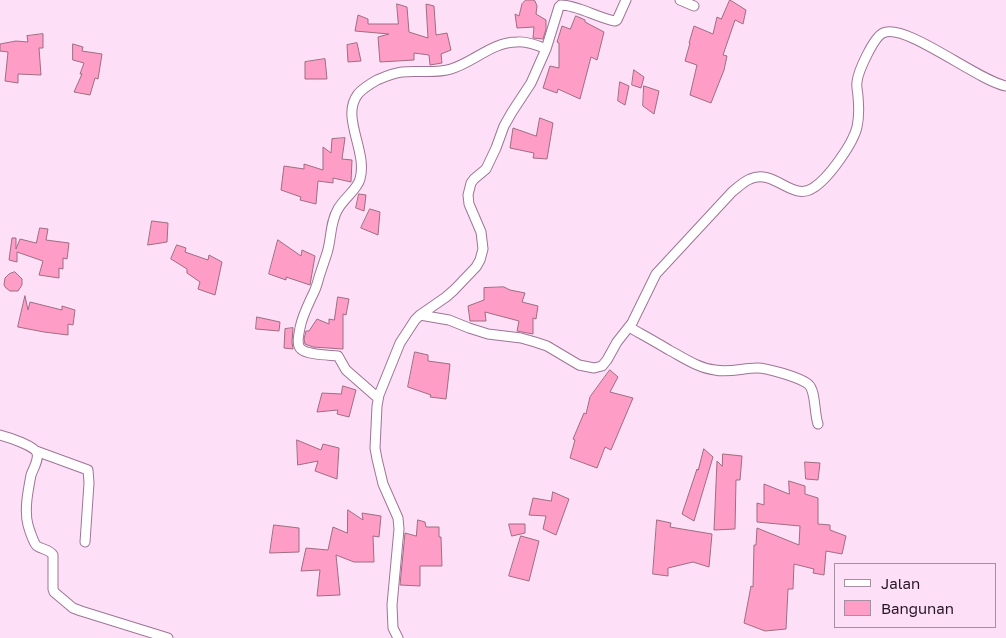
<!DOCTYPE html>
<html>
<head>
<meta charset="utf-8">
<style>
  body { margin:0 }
  #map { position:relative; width:1006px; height:638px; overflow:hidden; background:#fde0f7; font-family:"Golos Text",sans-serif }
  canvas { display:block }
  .legend { position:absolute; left:834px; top:563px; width:162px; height:65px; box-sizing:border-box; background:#fde0f7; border:1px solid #a78fa3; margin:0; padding:6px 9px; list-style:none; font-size:15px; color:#271624 }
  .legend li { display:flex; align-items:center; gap:10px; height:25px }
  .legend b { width:25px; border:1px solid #a78fa3 }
</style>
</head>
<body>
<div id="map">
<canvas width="1006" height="638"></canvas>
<ul class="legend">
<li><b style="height:6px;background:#fff"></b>Jalan</li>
<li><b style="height:14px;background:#fe9dc6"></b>Bangunan</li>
</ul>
</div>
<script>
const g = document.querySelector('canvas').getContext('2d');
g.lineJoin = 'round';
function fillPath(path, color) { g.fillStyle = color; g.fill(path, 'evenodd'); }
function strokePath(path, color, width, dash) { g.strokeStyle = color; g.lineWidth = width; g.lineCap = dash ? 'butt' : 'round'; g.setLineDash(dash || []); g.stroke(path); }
const building = new Path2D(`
  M526 0H533L535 1 537 6 536 14 546 20V29L543 39 533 38 534 27 517 28 515 14 519 16 522 4Z
  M730 0 746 10 743 24 735 20 723 55 727 56 724 70 711 103 690 95 697 65 685 61 690 43H689L694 26 713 34 717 17 721 19Z
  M397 4 407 7 409 32 428 38 426 4 434 6 436 35 447 33 451 50 441 54 442 63 430 65 429 55 414 53V60L380 62 378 37 389 34 355 31 358 15 368 19V24H398Z
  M576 16 585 20V22L604 32 597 60 591 57 580 99 558 89 557 93 543 88 550 66 559 68V43L557 42 562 26 570 29Z
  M43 34V48H39L41 75 18 74V83L5 81 8 52 0 51V44L16 41 28 42 27 36Z
  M357 43 361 61 348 62 347 45Z
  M73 44 83 47 82 51 102 54 98 79 95 78 90 95 74 92 82 74H80L84 63 73 60Z
  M325 59 327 79H305V62Z
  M634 70 644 77 641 88 632 85Z
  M620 82 629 86 625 105 618 101Z
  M644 86 659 91 654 114 643 106Z
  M540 118 553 123 547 159 533 158 534 153 510 148 513 128 536 136Z
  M345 138 342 159 352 160 351 182 333 178V183L318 181 316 204 300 200 301 197 281 190 284 166 304 169V164L323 170V147L331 153 332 139Z
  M359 194 366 195 364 211 356 208Z
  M370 209 380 212 378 235 361 228Z
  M152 221 168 223 167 242 148 245Z
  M40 228 48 229 46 240 69 243 67 259 63 258V269L59 268V278L39 275 43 261 17 252V262L9 260 12 238H16V249L20 239 36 243Z
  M278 240 301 256 302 250 315 256 310 285 286 277V280L269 274Z
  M177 245 186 248 185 252 208 260 209 255 222 262 215 295 198 289 200 282 187 273V269L171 259Z
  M15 272 22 279V285L18 291H10L6 288 4 285 5 278 9 274Z
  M504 287 510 290 525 293 522 302 538 306 536 319 533 318V334L517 331 519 321 485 312 486 321H470L468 306 484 300V288Z
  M25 296 28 310 30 302 62 310V306L75 310 73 325 68 324V335L44 332 18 327Z
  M338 297 349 299 346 315 343 314V349L313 347 305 344 304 339 306 331H309L317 319 329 324V319L334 320Z
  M257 317 280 322 279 331 256 329Z
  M293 328 292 342 293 349 284 348 285 329Z
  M415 352 428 355V361L450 364 446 399 430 397 431 395 408 387Z
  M610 370 618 377 610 392 633 398 611 450 605 447 597 468 570 458 575 440 573 439 584 413 586 414 590 397Z
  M343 386 356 390 349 417 337 414 338 410 317 412 322 393 341 394Z
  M297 440 321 450 323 444 339 448 337 479 315 471 318 461 298 465Z
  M704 449 713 457 694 521 682 514 697 469 698 470Z
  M723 454 742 456 740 480H736L735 529 714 530 717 461 722 466Z
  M805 462 820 463 818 480 806 479Z
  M789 481 805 486V494L818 498V524L830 525V530L846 536 842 554 826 551 824 575 813 573 814 569 794 564 793 589H788L786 629 765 631 744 623 751 586 753 587 754 545H756L757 528 799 545 800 526 757 522V503L764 505V484L789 494Z
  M553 492 569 499 556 535 543 529 546 516 529 515 533 498 551 501Z
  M348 510 363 520 362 513 381 516 379 537 373 536 374 562H354L336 555 340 595 317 596 320 570 301 571 306 548 328 550 333 527 347 533Z
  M418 520 425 522 426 527H439V537H441L442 566H420V586L400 585 405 533 416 536Z
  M657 520 671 523 670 527 712 534 709 567 693 562 668 568V576L653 574Z
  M509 524H525V533L512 536Z
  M274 525 299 528V552L270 553Z
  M521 536 539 541 529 581 509 576Z`);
const street = new Path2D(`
  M680 0 694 6
  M420 315 449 320 469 328 488 334 521 338 535 342 547 346 579 365 594 368 602 366 607 360 617 342 632 323 656 274 732 192C737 188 743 182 750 179 774 168 792 202 813 188 828 179 853 144 857 127 859 118 859 107 858 97 858 92 856 87 857 82 858 71 874 37 883 33 905 22 978 81 1006 86
  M629 327C643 335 656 342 669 350 684 358 698 368 715 370 729 373 743 368 757 368 767 368 799 377 808 384 816 390 814 413 818 424
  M378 398 346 370 338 356C330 355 307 355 301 349 296 345 299 333 300 328 302 316 309 303 314 292 317 286 318 280 320 274 322 268 324 262 326 256 332 241 329 224 338 209 344 198 357 190 360 179 368 151 340 117 358 94 363 88 370 84 377 80 384 77 393 73 402 72 418 70 435 74 451 69 474 62 492 42 517 42 527 41 537 45 546 49
  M0 435C8 437 35 446 37 453 39 460 33 469 31 475 28 491 24 510 28 525 29 529 34 544 37 546 43 550 49 549 53 555V589L54 592 73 608 81 611 168 638
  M36 451 88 470 89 483 85 542
  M398 638 393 628 392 605 399 529 398 518 383 484 377 459 375 448 377 406 379 395 400 343 415 320 420 315 446 297 454 290 476 267 480 260 483 249 481 232 469 204 468 195 471 183 474 179 486 169 496 148 504 126 512 112 531 83 546 49 559 7 561 5C577 5 598 18 615 21L617 20 626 0`);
fillPath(building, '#fe9dc6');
strokePath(building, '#9f6c81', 1);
strokePath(street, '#9f7496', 11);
strokePath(street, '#fff', 9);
</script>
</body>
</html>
